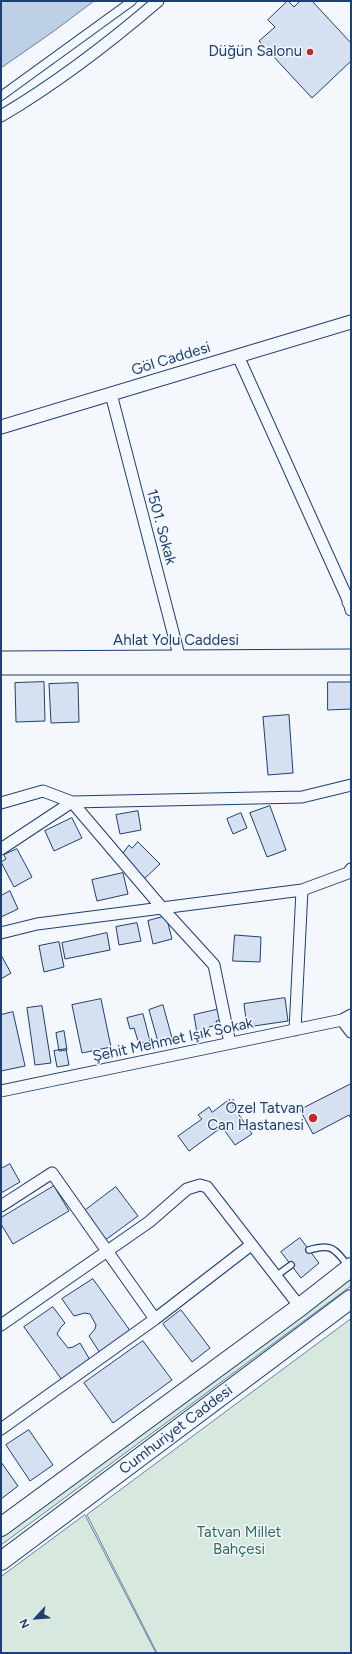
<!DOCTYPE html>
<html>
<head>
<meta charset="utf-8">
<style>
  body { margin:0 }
  #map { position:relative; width:352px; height:1654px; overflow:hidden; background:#f4f7fb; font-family:Figtree,sans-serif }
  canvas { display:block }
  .frame { position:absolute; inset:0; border:2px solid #1d3f73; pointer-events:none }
  .north { position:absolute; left:16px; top:1598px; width:40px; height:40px; -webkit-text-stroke:3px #f4f7fb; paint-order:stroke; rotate:244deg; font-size:11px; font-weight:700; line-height:16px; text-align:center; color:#1d3f73 }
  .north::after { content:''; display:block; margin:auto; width:14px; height:18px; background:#1d3f73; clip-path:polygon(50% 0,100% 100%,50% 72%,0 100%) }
</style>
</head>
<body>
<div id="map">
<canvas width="352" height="1654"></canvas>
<div class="frame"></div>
<div class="north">N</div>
</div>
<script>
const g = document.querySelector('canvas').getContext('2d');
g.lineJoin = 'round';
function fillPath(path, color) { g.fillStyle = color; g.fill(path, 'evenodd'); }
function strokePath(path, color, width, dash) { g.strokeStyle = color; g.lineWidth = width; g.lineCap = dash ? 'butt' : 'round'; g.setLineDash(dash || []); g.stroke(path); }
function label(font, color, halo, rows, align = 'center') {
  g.font = font + ' Figtree,sans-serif'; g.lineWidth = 3; g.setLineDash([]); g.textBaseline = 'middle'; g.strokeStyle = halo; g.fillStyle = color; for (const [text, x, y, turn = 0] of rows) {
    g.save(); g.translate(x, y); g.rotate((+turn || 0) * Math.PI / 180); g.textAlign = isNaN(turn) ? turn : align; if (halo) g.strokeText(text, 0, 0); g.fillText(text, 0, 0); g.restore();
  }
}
const green = new Path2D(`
  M351 1277V1286L1 1545V1538Z
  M351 1319V1653H157L87 1515Z
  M85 1515 156 1653H1V1577Z`);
const water = new Path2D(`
  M1 1H94L54 31 1 68Z`);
const building = new Path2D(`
  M288 1 294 7 300 1H312L351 43V61L312 98 259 41 275 27 268 20Z
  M44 682 45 721 16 722 15 683Z
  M328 682H351V709L328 710Z
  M78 683 79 722 51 723 49 684Z
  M289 715 293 773 268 775 263 717Z
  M270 806 286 850 267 857 250 813Z
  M138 811 141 830 120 834 116 815Z
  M241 813 247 828 233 834 227 819Z
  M72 818 82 838 54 851 45 831Z
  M138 842 160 864 144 879 121 856 129 845 132 848Z
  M17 849 32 877 14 887 1 862 6 859 4 855Z
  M123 873 128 894 97 901 92 880Z
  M10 891 18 909 1 917V896Z
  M166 916 172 939 153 944 148 921Z
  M137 923 141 941 119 945 116 927Z
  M107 933 110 950 65 959 62 943Z
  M235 935 261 937 260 962 233 961Z
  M59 942 64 967 44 972 39 946Z
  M1 955 11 973 1 979Z
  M285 998 288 1021 247 1027 244 1004Z
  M101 999 111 1047 82 1053 72 1005Z
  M163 1005 172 1038 158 1042 149 1010Z
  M42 1006 51 1063 35 1065 27 1008Z
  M220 1009 222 1020 216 1021 217 1025 209 1027 210 1030 197 1033 194 1015Z
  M13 1012 25 1066 1 1071V1015Z
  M143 1014 150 1041 139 1044 134 1028 130 1029 127 1018Z
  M64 1031 67 1050 59 1051 56 1033Z
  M66 1049 69 1065 57 1067 54 1051Z
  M351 1084V1119L349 1115 313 1134 300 1110Z
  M229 1100 252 1134 235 1145 222 1127 189 1151 178 1136 202 1119 198 1115 209 1107 212 1112Z
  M10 1164 20 1182 1 1193V1169Z
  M54 1186 69 1211 13 1244 1 1224V1218Z
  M116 1187 138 1216 104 1241 83 1212Z
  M300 1238 319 1263 301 1278 281 1252Z
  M93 1279 131 1332 100 1353 89 1336 95 1329 96 1325 90 1314 85 1313 74 1316 62 1299Z
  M53 1307 65 1323 61 1327 57 1334 68 1348 73 1347 80 1343 90 1360 62 1380 24 1327Z
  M181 1310 210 1348 192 1362 163 1324Z
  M143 1341 172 1380 113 1423 84 1383Z
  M29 1430 53 1465 30 1481 6 1445Z
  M1 1462 18 1486 1 1499Z`);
const service = new Path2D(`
  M309 1250C332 1243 335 1249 348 1266
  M276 1276 291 1265`);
const pedestrian = new Path2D(`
  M1 96 132 1`);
const minor = new Path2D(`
  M1 116C57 83 109 43 158 1
  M238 356 349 602 351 610
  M111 394 181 663
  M1 803 43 791 72 802 302 797 351 785
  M1 849 72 802 163 909 214 965 230 1043
  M1 933 37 924 302 890 348 873 351 869
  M342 1020 351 1032
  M295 1030 302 890
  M1 1091 342 1020 351 1015
  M1 1206 52 1173 155 1319
  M1 1325 149 1222 187 1189 200 1185 207 1187 300 1307
  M1 1429 155 1319 251 1245`);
const tertiary = new Path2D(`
  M1 427 351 322
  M349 602 351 601
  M1 658 351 656
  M1 668H351`);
const trunk = new Path2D(`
  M1 1527 300 1307 351 1267
  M1 1561 351 1299`);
const markers = [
  [310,52,4,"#c62828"],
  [313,1118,5,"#c62828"]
];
const poiNames = [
  ["Düğün Salonu",302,52],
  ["Özel Tatvan",304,1109],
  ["Can Hastanesi",304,1126]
];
const streetNames = [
  ["Göl Caddesi",171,359,-17],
  ["1501. Sokak",161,527,75],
  ["Ahlat Yolu Caddesi",176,641],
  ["Şehit Mehmet Işık Sokak",173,1040,-12],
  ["Cumhuriyet Caddesi",176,1430,-37]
];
const parkNames = [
  ["Tatvan Millet",239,1533],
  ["Bahçesi",239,1550]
];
fillPath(green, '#d7e8df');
strokePath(green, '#687fa3', 1);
fillPath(water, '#bed0e5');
strokePath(water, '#687fa3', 1);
fillPath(building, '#d5e0f0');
strokePath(building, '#1d3f73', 1);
strokePath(service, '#1d3f73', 8);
strokePath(pedestrian, '#1d3f73', 10);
strokePath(minor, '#1d3f73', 13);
strokePath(tertiary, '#1d3f73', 15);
strokePath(trunk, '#1d3f73', 20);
strokePath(service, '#f4f7fb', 5.5);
strokePath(pedestrian, '#f4f7fb', 8);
strokePath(minor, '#f4f7fb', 11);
strokePath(tertiary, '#f4f7fb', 13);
strokePath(trunk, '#f4f7fb', 18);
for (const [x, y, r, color] of markers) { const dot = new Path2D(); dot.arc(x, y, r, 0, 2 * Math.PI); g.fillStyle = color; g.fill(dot); strokePath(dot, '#f4f7fb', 1.5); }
label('15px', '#1d3f73', '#f4f7fb', poiNames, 'right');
label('15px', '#1d3f73', '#f4f7fb', streetNames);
label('15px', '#2c6c60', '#f4f7fb', parkNames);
</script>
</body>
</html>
